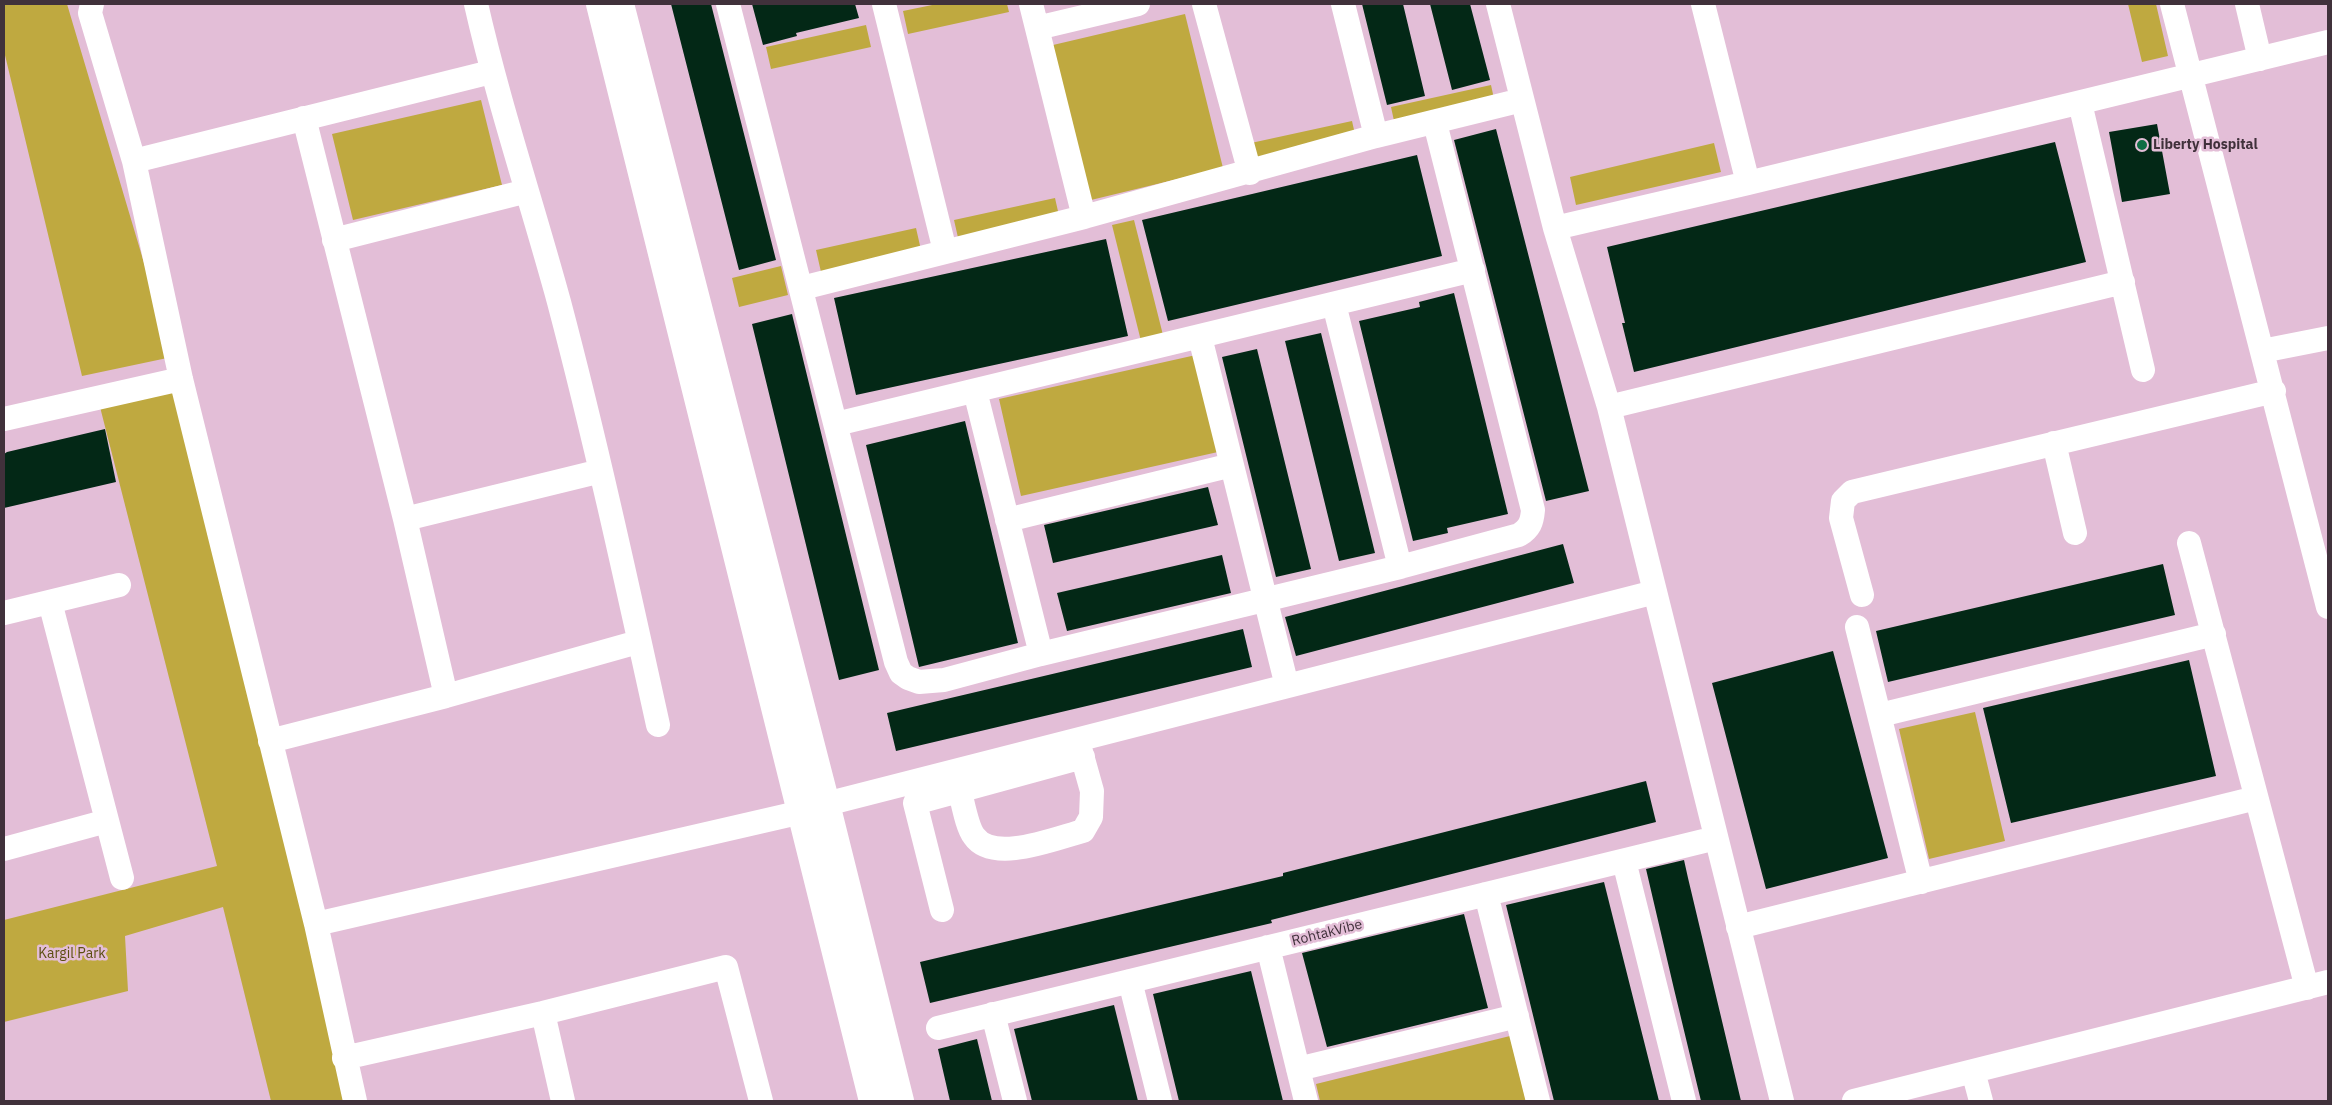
<!DOCTYPE html>
<html>
<head>
<meta charset="utf-8">
<style>
  body { margin:0 }
  #map { position:relative; width:2332px; height:1105px; overflow:hidden; background:#e3bed7; font-family:"IBM Plex Sans",sans-serif }
  canvas { display:block }
  .frame { position:absolute; inset:0; border:5px solid #40313b; pointer-events:none }
</style>
</head>
<body>
<div id="map">
<canvas width="2332" height="1105"></canvas>
<div class="frame"></div>
</div>
<script>
const g = document.querySelector('canvas').getContext('2d');
g.lineJoin = 'round';
function fillPath(path, color) { g.fillStyle = color; g.fill(path, 'evenodd'); }
function strokePath(path, color, width, dash) { g.strokeStyle = color; g.lineWidth = width; g.lineCap = dash ? 'butt' : 'round'; g.setLineDash(dash || []); g.stroke(path); }
function label(font, color, halo, rows, align = 'center') {
  g.font = font + ' "IBM Plex Sans",sans-serif'; g.lineWidth = 5; g.setLineDash([]); g.textBaseline = 'middle'; g.strokeStyle = halo; g.fillStyle = color; for (const [text, x, y, turn = 0] of rows) {
    g.save(); g.translate(x, y); g.rotate((+turn || 0) * Math.PI / 180); g.textAlign = isNaN(turn) ? turn : align; if (halo) g.strokeText(text, 0, 0); g.fillText(text, 0, 0); g.restore();
  }
}
const green = new Path2D(`
  M4 4H67L172 357 82 376 4 51Z
  M937 4H1007L1009 12 908 34 903 11Z
  M2128 4H2156L2168 56 2142 62Z
  M1185 14 1223 168 1091 200 1053 45Z
  M866 25 871 47 771 69 766 47Z
  M1491 85 1496 108 1396 130 1391 107Z
  M481 100 502 185 353 220 332 134Z
  M1352 121 1357 143 1256 166 1251 143Z
  M1714 143 1721 172 1576 205 1570 177Z
  M1055 198 1060 220 959 242 954 220Z
  M1134 220 1163 335 1141 341 1112 225Z
  M916 228 921 250 821 272 816 250Z
  M781 266 788 295 739 307 732 278Z
  M1196 355 1218 452 1021 496 999 399Z
  M180 383 350 1101H271L223 907 125 936 128 991 4 1022V920L217 866 99 403Z
  M1975 712 2005 841 1929 859 1899 729Z
  M1510 1036 1526 1101H1320L1316 1084Z`);
const building = new Path2D(`
  M671 4H711L776 260 739 270Z
  M752 4H855L859 18 796 33 797 36 763 45Z
  M1362 4H1403L1425 96 1387 105Z
  M1430 4H1470L1490 80 1452 90Z
  M2157 124 2170 194 2122 202 2109 132Z
  M1496 129 1589 491 1546 501 1454 140Z
  M2055 142 2086 262 1634 372 1622 323H1625L1607 247Z
  M1417 155 1442 256 1168 321 1142 220Z
  M1106 239 1128 336 856 395 834 298Z
  M1454 293 1508 514 1447 528 1448 533 1413 541 1359 321 1420 307 1419 302Z
  M792 314 879 670 839 680 752 324Z
  M1321 333 1375 553 1339 561 1285 341Z
  M1257 349 1311 569 1276 577 1222 357Z
  M965 421 1018 643 919 667 866 445Z
  M105 429 116 482 4 508V454L7 452Z
  M1208 487 1218 525 1053 563 1044 525Z
  M1563 544 1574 583 1296 656 1285 617Z
  M1222 555 1231 593 1067 631 1057 593Z
  M2163 564 2175 615 1888 682 1876 631Z
  M1243 629 1252 667 896 751 887 713Z
  M1833 651 1888 858 1766 889 1712 683Z
  M2189 660 2216 776 2011 823 1983 708Z
  M1646 781 1656 822 1271 920 1272 923 930 1003 920 962 1283 876V873Z
  M1684 860 1688 878 1741 1101H1701L1674 989 1646 869Z
  M1604 882 1614 922 1659 1101H1554L1506 905Z
  M1464 914 1488 1008 1327 1047 1302 953Z
  M1251 971 1283 1101H1179L1153 994Z
  M1114 1005 1138 1101H1032L1014 1029Z
  M977 1039 992 1101H950L938 1049Z`);
const minor = new Path2D(`
  M92 4 90 13 134 161 181 379 316 924 355 1101
  M476 4C499 105 532 203 559 302 596 442 627 584 658 725
  M728 4 896 662 901 673 908 678 919 682 944 680 1041 654 1400 567 1519 535C1530 528 1532 522 1533 510L1435 123
  M884 4 945 251
  M1031 4 1084 217
  M1204 4 1250 173
  M1343 4 1376 136
  M1498 4 1555 228 1609 407 1782 1101
  M1703 4 1748 183
  M2172 4 2328 607
  M2247 4 2260 59
  M1037 28 1138 4
  M2080 103 2143 370
  M304 118 405 519 446 696
  M134 161 491 72
  M1555 228 1748 183 2328 42
  M334 240 527 191
  M802 288 1084 217 1376 136 1522 100
  M1334 304 1400 567
  M1200 337 1287 686
  M2262 351 2328 338
  M975 391 1041 654
  M1609 407 2123 282
  M4 419 181 379
  M836 424 1473 270
  M2054 443 2075 533
  M405 519 601 471
  M1007 520 1232 465
  M2189 543 2307 988
  M1862 595 1841 518 1843 501 1852 492 2274 391
  M50 602 122 878
  M4 613 119 585
  M1857 627 1921 882
  M1880 715 2214 634
  M270 741 446 696 638 642
  M960 792C963 803 967 827 974 836 993 864 1056 838 1083 831L1091 817 1092 791 1078 741
  M4 849 107 821
  M1624 861 1684 1101
  M1486 894 1538 1101
  M942 910 915 803 1083 757
  M316 924 802 812 826 804 1655 592
  M1738 927 2256 798
  M1268 947 1306 1101
  M1130 981 1160 1101
  M543 1013 563 1101
  M993 1014 1015 1101
  M938 1028 1716 838
  M344 1058 543 1013 726 967 761 1101
  M1298 1069 1517 1016
  M1973 1071 1981 1101
  M1854 1101 2328 982`);
const major = new Path2D(`
  M600 4 873 1101
  M620 4 826 804 900 1101`);
const markers = [
  [2142,145,6,"#0e6e44"]
];
const poiNames = [
  ["Liberty Hospital",2153,145]
];
const streetNames = [
  ["RohtakVibe",1327,933,-14]
];
const parkNames = [
  ["Kargil Park",72,954]
];
fillPath(green, '#bfa940');
fillPath(building, '#032816');
strokePath(minor, '#fff', 24);
strokePath(major, '#fff', 28);
for (const [x, y, r, color] of markers) { const dot = new Path2D(); dot.arc(x, y, r, 0, 2 * Math.PI); g.fillStyle = color; g.fill(dot); strokePath(dot, '#e3bed7', 2); }
label('bold 14px', '#40313b', '#e3bed7', poiNames, 'left');
label('14px', '#40313b', '#e3bed7', streetNames);
label('14px', '#5b4e11', '#e3bed7', parkNames);
</script>
</body>
</html>
